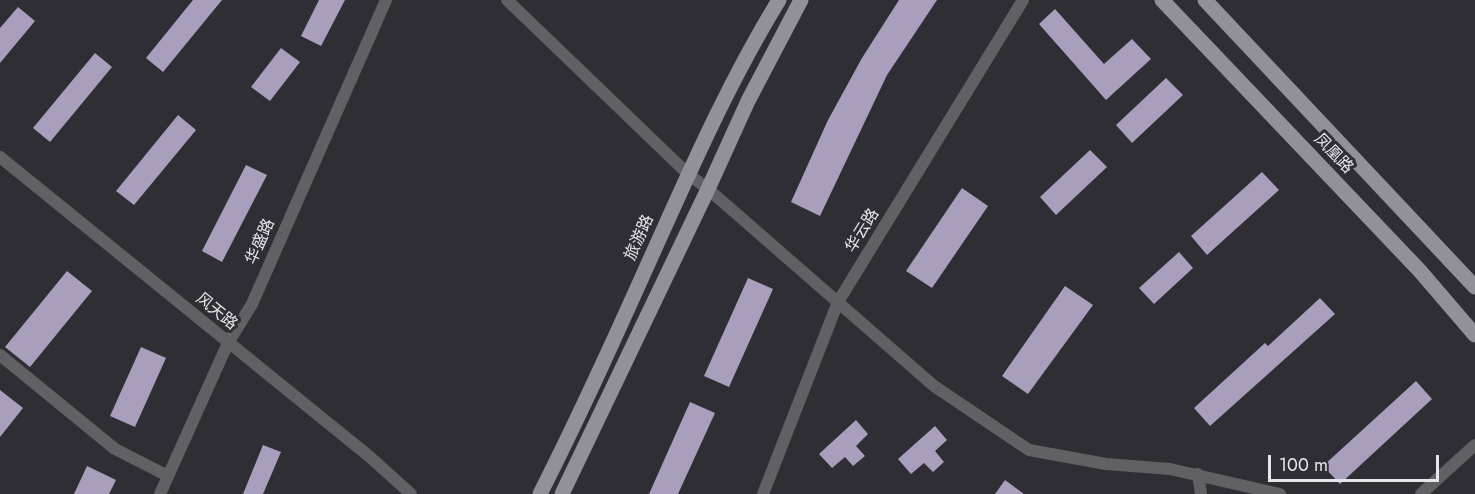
<!DOCTYPE html>
<html>
<head>
<meta charset="utf-8">
<style>
  body { margin:0 }
  #map { position:relative; width:1475px; height:494px; overflow:hidden; background:#302e35; font-family:Jost,sans-serif }
  canvas { display:block }
  .scale { position:absolute; left:1268px; top:455px; width:171px; height:27px; box-sizing:border-box; border:3px solid #e6e5ea; border-top:0; padding-left:8px; font-size:18px; line-height:21px; white-space:nowrap; color:#e6e5ea; -webkit-text-stroke:4px #302e35; paint-order:stroke }
</style>
</head>
<body>
<div id="map">
<canvas width="1475" height="494"></canvas>
<div class="scale">100 m</div>
</div>
<script>
const g = document.querySelector('canvas').getContext('2d');
g.lineJoin = 'round';
function fillPath(path, color) { g.fillStyle = color; g.fill(path, 'evenodd'); }
function strokePath(path, color, width, dash) { g.strokeStyle = color; g.lineWidth = width; g.lineCap = dash ? 'butt' : 'round'; g.setLineDash(dash || []); g.stroke(path); }
function label(font, color, halo, rows, align = 'center') {
  g.font = font + ' Jost,"Noto Sans SC",sans-serif'; g.lineWidth = 6; g.setLineDash([]); g.textBaseline = 'middle'; g.strokeStyle = halo; g.fillStyle = color; for (const [text, x, y, turn = 0] of rows) {
    g.save(); g.translate(x, y); g.rotate((+turn || 0) * Math.PI / 180); g.textAlign = isNaN(turn) ? turn : align; if (halo) g.strokeText(text, 0, 0); g.fillText(text, 0, 0); g.restore();
  }
}
const building = new Path2D(`
  M193 0H222L163 72 146 58Z
  M319 0H345L321 46 301 36Z
  M899 0H937L887 75 820 216 791 202 828 120 862 58Z
  M18 7 35 21 0 63V28Z
  M1055 9 1104 64 1132 39 1151 59 1106 100 1039 24Z
  M281 48 300 62 270 101 251 87Z
  M95 53 112 67 50 142 33 128Z
  M1166 78 1183 95 1132 143 1116 125Z
  M178 115 196 130 134 205 116 191Z
  M1090 150 1107 167 1056 215 1040 197Z
  M246 165 267 175 222 262 202 251Z
  M1262 172 1279 190 1207 255 1191 236Z
  M962 188 988 206 932 288 906 271Z
  M1179 252 1193 268 1154 304 1139 288Z
  M67 271 92 291 30 367 5 347Z
  M748 278 773 289 729 387 704 376Z
  M1065 286 1093 305 1028 394 1002 376Z
  M1320 298 1335 314 1210 426 1194 408 1265 343 1268 346Z
  M141 347 166 358 135 427 110 416Z
  M1416 381 1432 399 1340 484 1323 466Z
  M0 390 23 408 0 437Z
  M690 402 715 413 678 494H649Z
  M856 420 868 434 856 446 865 456 853 466 845 457 832 468 819 454Z
  M935 426 947 440 935 451 944 462 933 472 924 463 911 474 898 459Z
  M263 445 281 452 263 494H243Z
  M87 466 116 480 109 494H74Z
  M1005 480 1024 494H995Z`);
const minor = new Path2D(`
  M507 0 688 174 708 189 934 386 1029 450 1106 464 1170 469 1280 494
  M0 157 370 457 411 494
  M0 355 115 449 168 476
  M1198 474 1201 494
  M160 494 228 343 252 304 386 0
  M763 494 838 302 1023 0
  M1421 494 1475 445`);
const major = new Path2D(`
  M1162 0 1420 271 1475 335
  M1205 0 1475 287
  M540 494C583 409 622 322 661 235 697 155 733 75 779 0
  M562 494 708 189 748 101 801 0`);
const streetNames = [
  ["凤凰路",1333,154,46],
  ["华云路",863,231,-58],
  ["旅游路",640,238,-66],
  ["华盛路",261,242,-66],
  ["风天路",216,312,39]
];
fillPath(building, '#a99fbd');
strokePath(minor, '#616064', 12);
strokePath(major, '#929098', 15);
label('16px', '#e6e5ea', '#302e35', streetNames);
</script>
</body>
</html>
